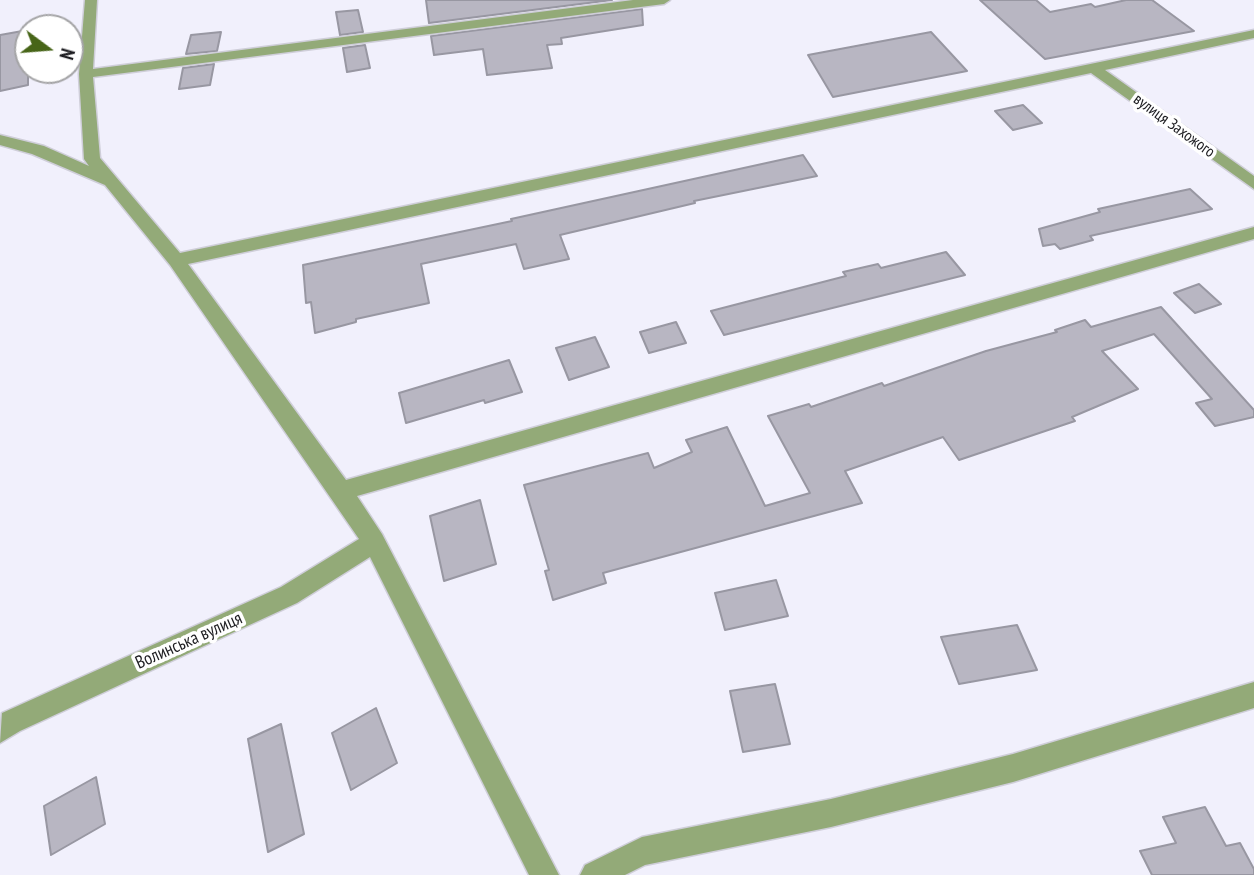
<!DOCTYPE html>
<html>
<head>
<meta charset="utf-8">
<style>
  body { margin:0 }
  #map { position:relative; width:1254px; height:875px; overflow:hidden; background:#f1f0fc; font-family:"PT Sans Narrow",sans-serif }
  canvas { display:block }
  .north { position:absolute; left:14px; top:14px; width:70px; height:70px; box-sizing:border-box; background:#fff; border:2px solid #a4a4a6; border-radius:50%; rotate:106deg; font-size:19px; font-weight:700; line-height:28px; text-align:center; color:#1c1c20 }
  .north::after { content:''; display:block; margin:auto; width:24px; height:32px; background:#476518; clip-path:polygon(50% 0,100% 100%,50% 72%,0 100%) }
</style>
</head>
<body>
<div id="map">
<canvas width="1254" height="875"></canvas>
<div class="north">N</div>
</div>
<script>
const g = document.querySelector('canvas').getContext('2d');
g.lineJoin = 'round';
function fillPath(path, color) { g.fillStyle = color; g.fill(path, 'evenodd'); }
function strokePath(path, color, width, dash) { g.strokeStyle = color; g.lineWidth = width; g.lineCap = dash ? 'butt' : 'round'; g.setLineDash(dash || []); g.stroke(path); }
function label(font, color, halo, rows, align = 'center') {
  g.font = font + ' "PT Sans Narrow",sans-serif'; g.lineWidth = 7; g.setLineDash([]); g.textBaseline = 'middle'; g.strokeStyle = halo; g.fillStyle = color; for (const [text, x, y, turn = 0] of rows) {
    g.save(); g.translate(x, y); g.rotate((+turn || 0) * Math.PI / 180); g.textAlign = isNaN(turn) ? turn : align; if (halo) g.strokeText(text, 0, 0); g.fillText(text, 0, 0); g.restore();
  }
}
const building = new Path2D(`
  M426 0H612L429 23Z
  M980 0H1036L1050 12 1091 4 1095 7 1126 0H1152L1194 31 1045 59Z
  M642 9 643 25 561 38 562 44 547 45 552 68 487 75 483 49 434 55 431 36Z
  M358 10 363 32 340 35 336 12Z
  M28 30V85L0 91V35Z
  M221 32 217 51 186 54 191 35Z
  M931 32 967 71 833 97 808 55Z
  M365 45 370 68 347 72 343 48Z
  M214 64 210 85 179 89 183 68Z
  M1023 105 1042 123 1013 130 995 111Z
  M803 155 817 176 694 201 695 203 560 235 569 259 524 269 516 244 421 264 429 303 356 319V322L315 333 311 302 306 303 303 265 512 221 511 219Z
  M1190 189 1212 209 1090 236 1093 240 1060 249 1055 244 1043 246 1039 229 1100 212 1098 209Z
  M946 252 965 275 724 335 711 311 846 276 843 272 878 264 881 268Z
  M1199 284 1221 304 1195 313 1174 293Z
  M1161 307 1254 410V417L1215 426 1196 403 1212 399 1154 334 1102 351 1138 389 1072 417 1075 421 959 460 943 437 845 471 862 503 603 573 606 583 553 600 545 571 549 570 524 485 648 453 654 468 692 452 686 440 727 427 765 506 810 493 768 416 809 404 811 407 882 383 884 386 986 351 1057 332 1055 330 1085 320 1091 327Z
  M676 322 686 343 649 353 640 332Z
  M595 337 609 367 569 380 556 348Z
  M509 360 522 392 485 403 484 400 406 423 399 393Z
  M480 500 496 564 444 581 430 516Z
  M776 580 788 616 725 630 715 593Z
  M1017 625 1037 670 959 684 941 637Z
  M775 684 790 744 743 752 730 691Z
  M376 708 397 763 351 790 332 733Z
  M281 724 304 834 268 852 248 739Z
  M96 777 105 824 51 855 44 806Z
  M1205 807 1226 846 1240 843 1254 869V875H1152L1140 851 1176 843 1163 817Z`);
const minor = new Path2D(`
  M85 0H97L93 69 633 0H670L664 4 93 77 100 158 180 253 1254 30V38L1105 70 1254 176V189L1091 73 188 264 346 480 1254 227V239L357 496 382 534 559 875H529L370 557 297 603 20 731 0 743 2 713 281 587 359 539 170 265 105 185 32 154 0 145V135L44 146 89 166 84 159 79 74Z
  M1254 682V708L1013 782 831 827 645 865 625 875H580L585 865 642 837 831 799 1013 754Z`);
const farStreetnames = [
  ["вулиця Захожого",1174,126,36]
];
const streetNames = [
  ["Волинська вулиця",189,641,-24]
];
fillPath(building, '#b8b6c2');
strokePath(building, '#9897a2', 2);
strokePath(minor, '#cfced9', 3);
fillPath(minor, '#93aa78');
label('16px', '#1c1c20', '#fff', farStreetnames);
label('18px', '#1c1c20', '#fff', streetNames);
</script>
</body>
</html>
